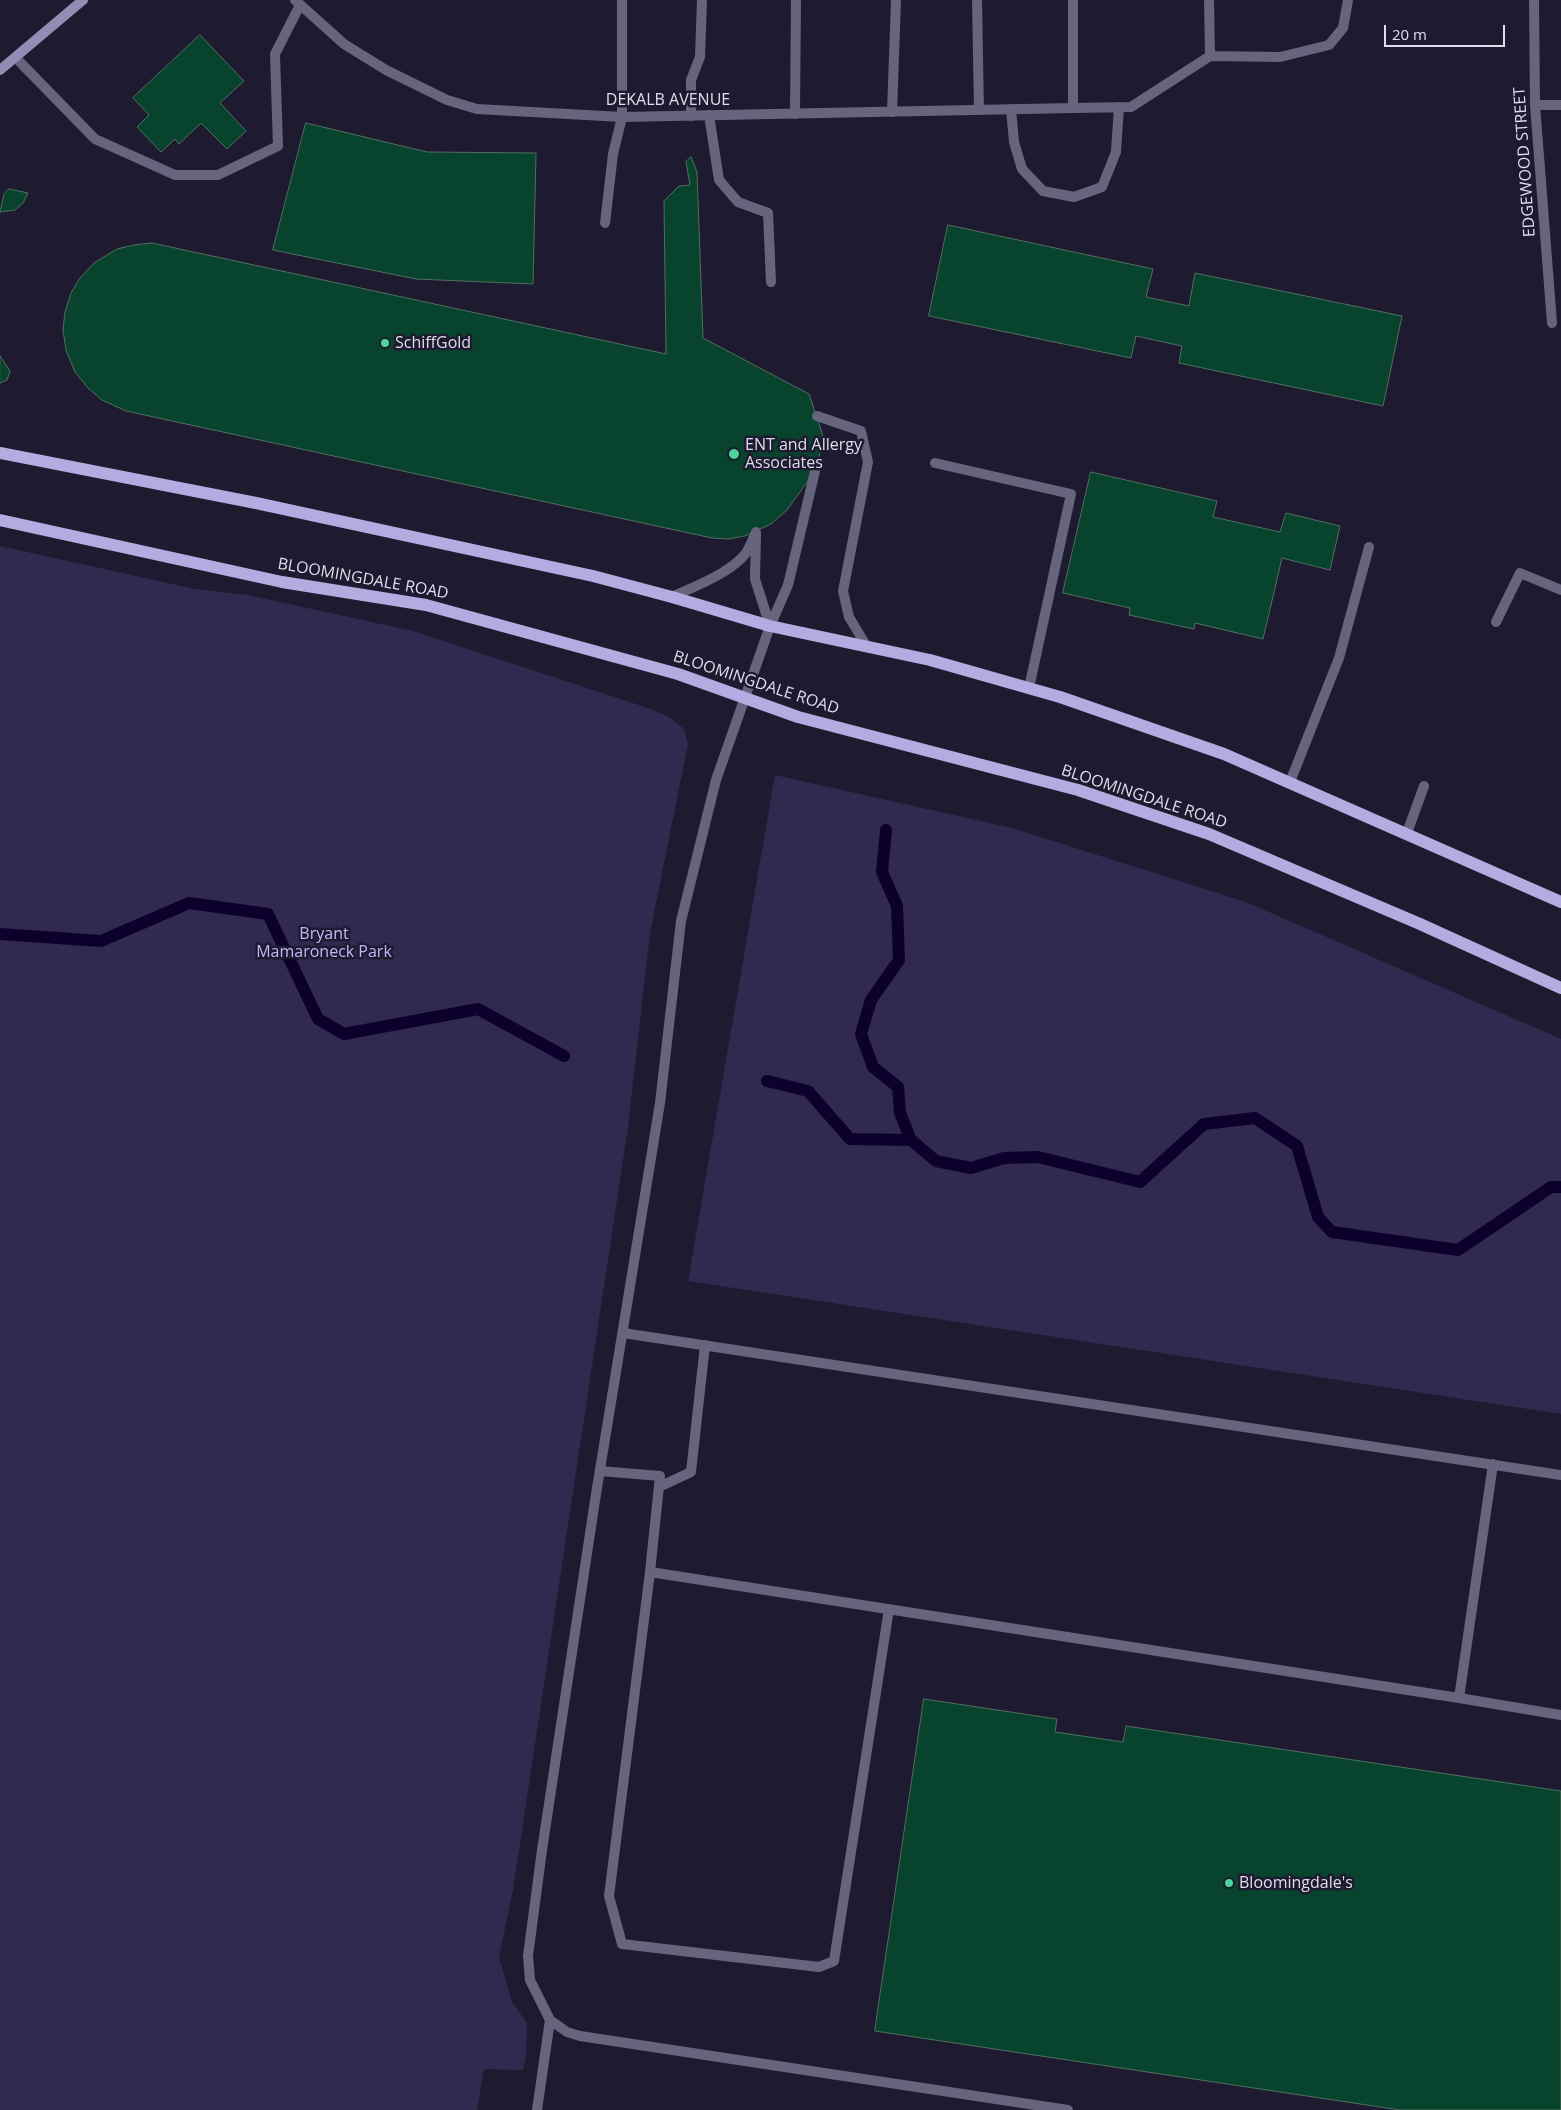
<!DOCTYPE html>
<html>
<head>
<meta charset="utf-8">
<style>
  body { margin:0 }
  #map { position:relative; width:1561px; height:2110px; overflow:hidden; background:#1e1b30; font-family:"Open Sans",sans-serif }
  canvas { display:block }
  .scale { position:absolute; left:1384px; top:25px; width:121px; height:22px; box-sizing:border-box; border:2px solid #dfdeed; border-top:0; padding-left:6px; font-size:15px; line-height:18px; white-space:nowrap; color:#dfdeed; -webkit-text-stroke:4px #1e1b30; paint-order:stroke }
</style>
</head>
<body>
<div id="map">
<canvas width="1561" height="2110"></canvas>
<div class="scale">20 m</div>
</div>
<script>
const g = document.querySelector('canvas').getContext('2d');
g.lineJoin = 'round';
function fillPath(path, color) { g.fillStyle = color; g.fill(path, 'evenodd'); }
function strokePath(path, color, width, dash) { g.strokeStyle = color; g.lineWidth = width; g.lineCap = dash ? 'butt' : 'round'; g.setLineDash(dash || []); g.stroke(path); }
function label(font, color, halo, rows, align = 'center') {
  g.font = font + ' "Open Sans",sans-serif'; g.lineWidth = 5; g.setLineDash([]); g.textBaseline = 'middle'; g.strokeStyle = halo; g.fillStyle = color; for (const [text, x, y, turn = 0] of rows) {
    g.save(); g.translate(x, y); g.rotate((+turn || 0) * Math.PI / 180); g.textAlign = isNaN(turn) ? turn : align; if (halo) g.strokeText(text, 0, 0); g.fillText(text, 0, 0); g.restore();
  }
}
const green = new Path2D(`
  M0 546 195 589 248 595 413 631 645 707 669 717 684 729 688 744 650 933 628 1127 513 1890 499 1957 512 2002 527 2023 526 2055 523 2070 484 2069 477 2110H0Z
  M775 775 1012 828 1246 902 1561 1039V1414L688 1281Z`);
const stream = new Path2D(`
  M886 830 882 872 897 906 899 960 871 1000 861 1034 873 1067 898 1087 900 1113 911 1140 936 1161 971 1168 1004 1158 1038 1157 1140 1182 1204 1124 1255 1118 1297 1146 1318 1217 1332 1232 1458 1250 1551 1187H1561
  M0 934 101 941 189 903 268 914 318 1019 344 1034 478 1009 564 1056
  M767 1081 808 1091 850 1139 911 1140`);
const building = new Path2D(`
  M200 35 244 81 220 103 246 131 227 149 201 123 179 144 175 139 161 152 137 127 149 115 133 98Z
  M306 123 427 152 536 153 533 284 416 279 273 250Z
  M691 157 697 172 703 338 809 394 824 439 815 471 787 510 771 524 745 536 728 539 712 538 126 411 102 400 88 388 75 372 66 350 63 330 65 312 71 293 80 278 94 263 117 249 134 245 152 243 666 354 664 201 679 186 690 185 686 162Z
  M9 189 28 193 23 203 15 210 0 212 4 194Z
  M948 225 1153 269 1146 297 1189 306 1195 273 1402 316 1383 406 1179 363 1182 346 1136 336 1131 358 929 316Z
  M0 356 10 371 7 380 0 383Z
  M1091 472 1217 501 1213 517 1280 532 1286 513 1340 526 1330 570 1282 558 1263 639 1195 623 1194 629 1129 615 1130 608 1063 593Z
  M924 1699 1057 1719 1055 1732 1123 1742 1126 1726 1561 1791V2110H1400L875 2031Z`);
const lane = new Path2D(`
  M977 0 979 110
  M1210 56 1280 57 1329 45 1343 28 1348 0
  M16 58 95 139 175 175H218L278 146 275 54 300 5
  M1073 108 1131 107 1210 56 1209 0
  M1011 109 1014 142 1022 169 1043 191 1074 197 1102 187 1116 152 1119 107
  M892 112 896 0
  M795 114 796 0
  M709 115 719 180 738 202 768 213 771 282
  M691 116V80L700 57 702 0
  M605 223 613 154 622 117
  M817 416 861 431 868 462 843 591 849 617 867 647
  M935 463 1071 494 1029 688
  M815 471 788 585 770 626 716 780 681 921 660 1103 596 1494 542 1850 528 1956 530 1980 550 2020 567 2032 580 2036 1068 2110
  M756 535 755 579 770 626
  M672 597C695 586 731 573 746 553 750 547 753 539 756 532
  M1496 622 1520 573 1561 590
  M1290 782 1339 658 1369 547
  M1407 833 1424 786
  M623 1333 1561 1475
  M600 1471 660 1476 650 1572 1459 1698 1493 1464
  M659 1487 691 1472 705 1345
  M650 1572 609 1896 622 1944 819 1967 834 1961 889 1609
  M1459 1698 1561 1715
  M537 2110 550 2020`);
const street = new Path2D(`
  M295 0 344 44 386 70 447 100 477 109 622 117 1073 108V0
  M1534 0 1535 105 1552 323
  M1535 105H1561
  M622 117V0`);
const secondary = new Path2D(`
  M0 70 83 0`);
const primary = new Path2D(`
  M0 453 256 503 593 576 672 597 770 626 930 660 1060 697 1224 754 1561 902
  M0 520 282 582 426 605 678 674 798 717 1078 790 1209 834 1420 924 1561 988`);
const markers = [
  [385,343,5,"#4cd49b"],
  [734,454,6,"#4cd49b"],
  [1229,1883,5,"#4cd49b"]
];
const streetNames = [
  ["DEKALB AVENUE",668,100],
  ["EDGEWOOD STREET",1525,162,-94],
  ["BLOOMINGDALE ROAD",363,579,10],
  ["BLOOMINGDALE ROAD",756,683,18],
  ["BLOOMINGDALE ROAD",1144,797,18]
];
const poiNames = [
  ["SchiffGold",395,343],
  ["ENT and Allergy",745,445],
  ["Associates",745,463],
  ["Bloomingdale's",1239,1883]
];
const parkNames = [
  ["Bryant",324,934],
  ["Mamaroneck Park",324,952]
];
fillPath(green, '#302950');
strokePath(stream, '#0e002d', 12);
fillPath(building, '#07432d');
strokePath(building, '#536f60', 1);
strokePath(lane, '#67657e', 10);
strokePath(street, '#67657e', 10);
strokePath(secondary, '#918db5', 10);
strokePath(primary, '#b2ace0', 12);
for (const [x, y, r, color] of markers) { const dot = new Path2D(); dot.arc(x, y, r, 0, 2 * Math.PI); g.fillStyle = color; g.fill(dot); strokePath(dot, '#1e1b30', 2); }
label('16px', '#dfdeed', '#1e1b30', streetNames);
label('16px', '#dfdeed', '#1e1b30', poiNames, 'left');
label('16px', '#c0b8fc', '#1e1b30', parkNames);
</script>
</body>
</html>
